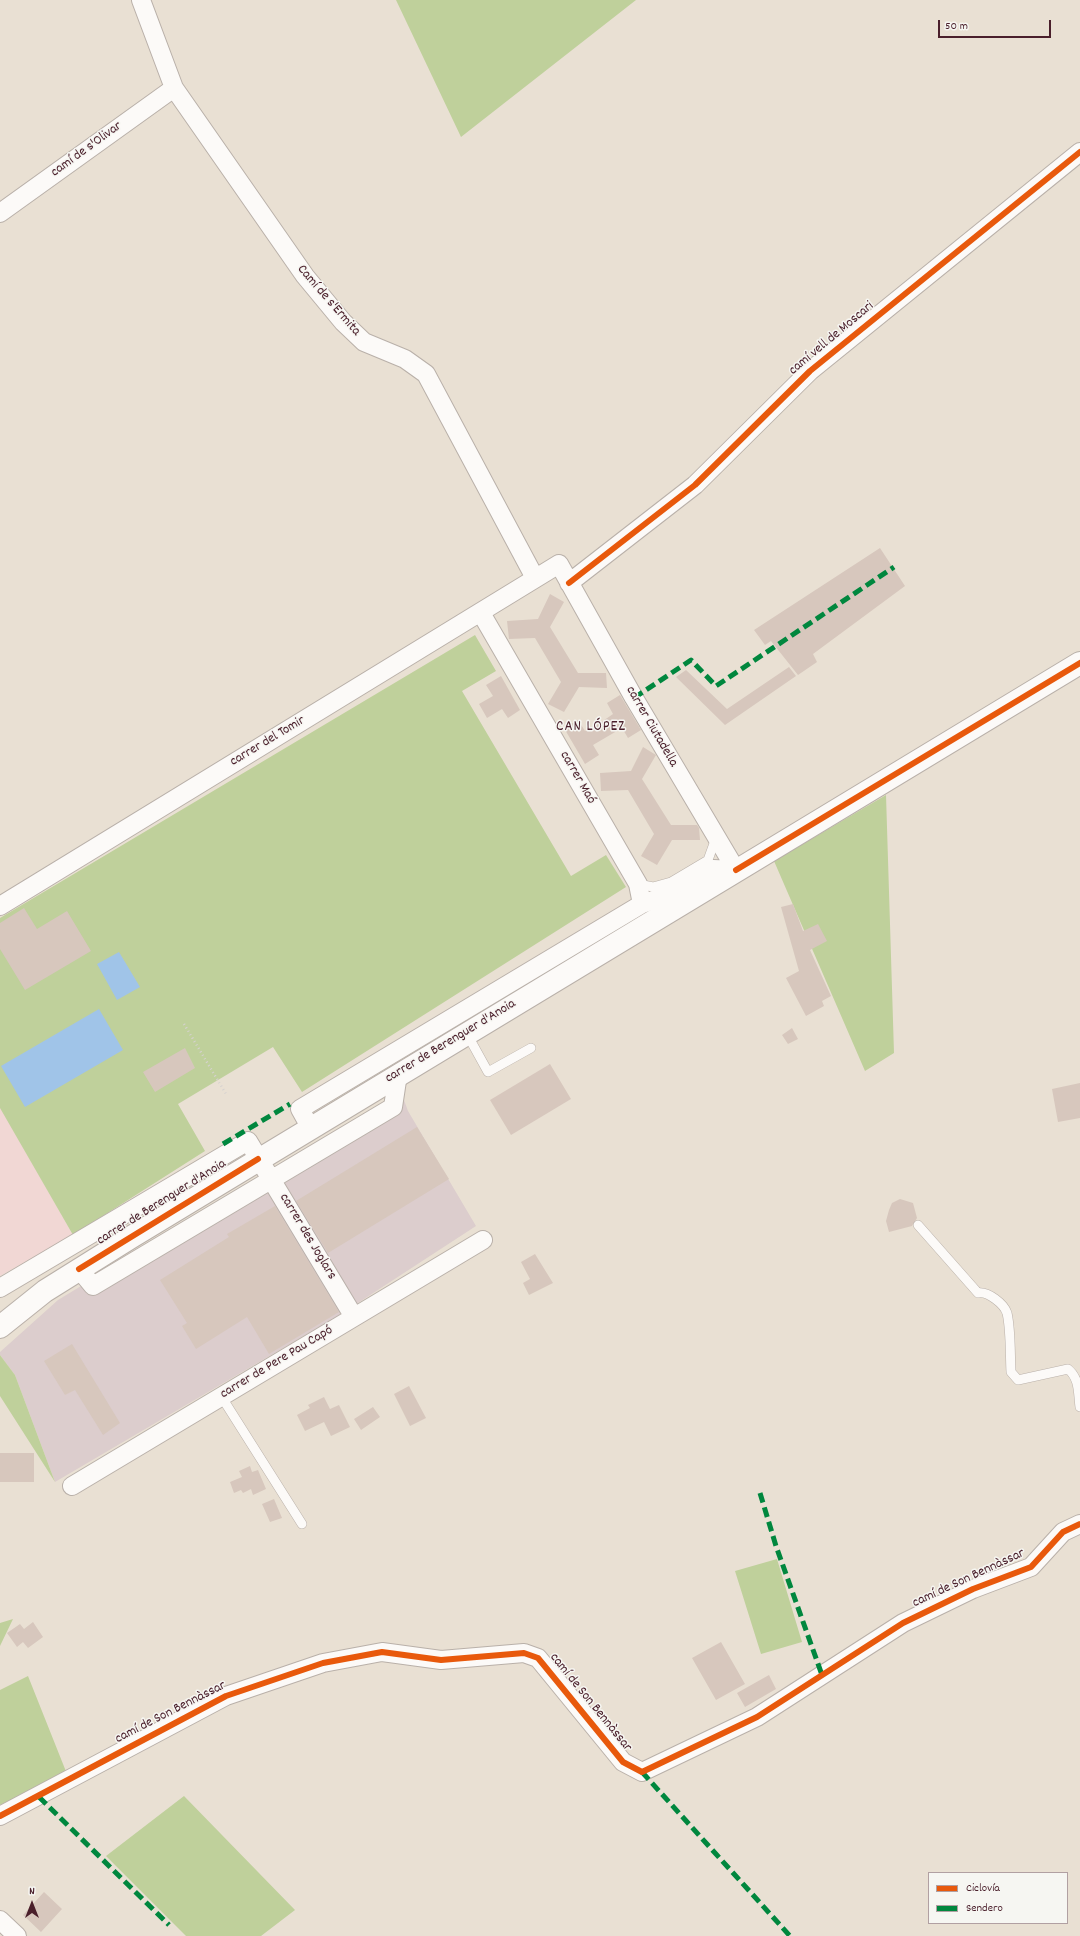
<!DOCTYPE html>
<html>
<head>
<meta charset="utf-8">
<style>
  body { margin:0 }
  #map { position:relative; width:1080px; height:1936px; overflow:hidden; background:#e9e0d3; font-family:Dekko,sans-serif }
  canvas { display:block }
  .legend { position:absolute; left:928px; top:1872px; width:140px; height:52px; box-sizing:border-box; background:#f6f6f2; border:1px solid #b1a0a2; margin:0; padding:5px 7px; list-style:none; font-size:12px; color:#4a1f2b }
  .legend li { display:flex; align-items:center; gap:8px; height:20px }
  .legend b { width:20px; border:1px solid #b1a0a2 }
  .north { position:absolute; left:12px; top:1884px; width:40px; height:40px; -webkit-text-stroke:3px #f6f6f2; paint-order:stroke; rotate:0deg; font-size:11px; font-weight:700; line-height:16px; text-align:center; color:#4a1f2b }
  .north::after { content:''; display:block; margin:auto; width:14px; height:18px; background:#4a1f2b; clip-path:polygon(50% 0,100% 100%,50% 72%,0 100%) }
  .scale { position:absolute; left:938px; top:20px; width:113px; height:18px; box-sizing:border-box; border:2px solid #4a1f2b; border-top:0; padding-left:5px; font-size:12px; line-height:14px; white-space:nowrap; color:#4a1f2b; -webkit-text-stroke:3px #f6f6f2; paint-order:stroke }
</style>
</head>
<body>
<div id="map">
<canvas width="1080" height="1936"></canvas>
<ul class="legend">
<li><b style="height:5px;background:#e8590c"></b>Ciclovía</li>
<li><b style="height:5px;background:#00873e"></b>Sendero</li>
</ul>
<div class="north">N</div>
<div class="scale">50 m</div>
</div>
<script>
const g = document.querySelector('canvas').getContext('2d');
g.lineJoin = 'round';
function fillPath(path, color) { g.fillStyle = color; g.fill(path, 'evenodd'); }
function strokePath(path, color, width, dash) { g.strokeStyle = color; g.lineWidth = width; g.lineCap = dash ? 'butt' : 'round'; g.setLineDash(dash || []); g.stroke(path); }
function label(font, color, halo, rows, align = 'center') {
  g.font = font + ' Dekko,sans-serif'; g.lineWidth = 3; g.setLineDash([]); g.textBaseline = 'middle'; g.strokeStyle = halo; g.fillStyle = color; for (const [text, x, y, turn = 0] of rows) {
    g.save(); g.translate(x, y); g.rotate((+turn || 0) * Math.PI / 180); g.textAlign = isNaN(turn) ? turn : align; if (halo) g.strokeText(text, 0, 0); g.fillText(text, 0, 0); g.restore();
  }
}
const built = new Path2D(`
  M0 1106 73 1235 0 1276Z`);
const industrial = new Path2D(`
  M401 1092 408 1111 476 1226 341 1314 55 1482 15 1375 0 1355V1352L58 1300Z`);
const green = new Path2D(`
  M396 0H636L461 137Z
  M475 635 496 671 462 691 571 876 606 855 626 887 302 1092 273 1047 178 1104 205 1151 73 1235 0 1108V918Z
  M886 795 894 1053 865 1071 774 861Z
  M0 1355 15 1375 55 1482 0 1396Z
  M777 1559 802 1642 761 1654 735 1571Z
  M13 1619 0 1646V1623Z
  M28 1676 67 1774 0 1805V1690Z
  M184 1796 295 1910 261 1936H186L106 1856Z`);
const water = new Path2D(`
  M119 952 140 987 117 1000 97 964Z
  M99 1009 123 1050 25 1107 1 1066Z`);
const building = new Path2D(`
  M880 548 905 586 813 654 817 662 798 675 771 641 765 645 754 630Z
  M550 594 564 602 550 627 578 673H606L607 688 579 687 564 712 548 704 561 682 535 638 509 639 507 621 538 619Z
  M789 667 796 676 725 725 676 677 686 670 727 709Z
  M501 676 520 710 508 718 502 709 487 718 479 704 493 696 486 685Z
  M620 695 641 730 628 738 622 728 593 745 599 755 585 764 564 728 578 720 585 731 600 723 613 714 607 703Z
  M643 747 656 755 642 779 671 825H697L699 828 700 840H672L657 865 641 856 654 834 628 790 601 791 600 773 631 771Z
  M793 904 803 931 818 924 827 941 810 950 831 996 822 1001 824 1006 806 1016 786 978 799 971 781 907Z
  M24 908 37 929 67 911 91 951 25 990 0 949V923Z
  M792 1028 798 1039 788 1044 782 1035Z
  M185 1048 195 1068 155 1092 143 1072Z
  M550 1064 571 1099 511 1135 490 1100Z
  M1080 1083V1118L1058 1122 1052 1089Z
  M417 1127 449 1179 328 1253 296 1201Z
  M900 1199 913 1203 917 1218 912 1226 889 1232 886 1221 889 1210 892 1203Z
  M275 1206 339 1312 269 1354 247 1317 196 1349 182 1326 187 1323 160 1280 229 1237 227 1234Z
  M535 1254 553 1283 529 1295 523 1283 530 1279 521 1262Z
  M72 1344 120 1423 103 1435 75 1390 65 1395 44 1361Z
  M409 1386 426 1418 410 1426 394 1394Z
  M324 1397 330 1409 339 1405 350 1427 331 1436 324 1422 305 1431 297 1415 310 1408 308 1405Z
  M373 1407 380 1417 361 1430 354 1419Z
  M0 1453H34V1482H0Z
  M250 1466 252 1472 258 1470 266 1489 253 1495 251 1489 243 1493 241 1490 234 1493 230 1482 242 1477 239 1471Z
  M274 1499 282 1518 270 1522 262 1504Z
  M33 1622 43 1637 28 1648 23 1642 17 1647 7 1633 20 1624 24 1629Z
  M721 1642 745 1684 716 1700 692 1658Z
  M769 1675 776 1689 745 1707 737 1693Z
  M44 1892 62 1909 41 1932 23 1915Z`);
const path = new Path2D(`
  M184 1024 226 1094`);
const service = new Path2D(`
  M638 884 653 887 671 882 708 860 716 838
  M467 1034 488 1072 531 1048
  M918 1225 978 1293C988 1291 1004 1304 1007 1313 1011 1330 1010 1355 1011 1372L1018 1380 1068 1369C1080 1379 1078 1393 1080 1407
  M221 1396 302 1524`);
const minor = new Path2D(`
  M141 0 174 88 305 276 343 322 364 342 405 359 426 374 535 578
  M0 213 174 88
  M569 583 695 485 810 371 1080 152
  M481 613 638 884 642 904
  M0 906 559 564 634 698 736 870
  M310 1127 300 1109 642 904 676 892 713 869 736 870
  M79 1269 93 1286 393 1107 398 1074
  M0 1288 248 1141 354 1317
  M72 1486 483 1240
  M0 1816 226 1696 323 1663 382 1652 441 1660 524 1653 538 1658 623 1762 642 1772 757 1717 903 1623 973 1589 1031 1567 1063 1532 1080 1524
  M0 1920 17 1936`);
const primary = new Path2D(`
  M0 1327 45 1291 133 1236 1080 663`);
const quiet = new Path2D(`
  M634 698 691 660 716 686 894 567
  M223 1144 290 1104
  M760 1493 776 1546 822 1675
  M642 1772 790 1936
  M39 1797 169 1925`);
const cycleway = new Path2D(`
  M569 583 695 485 810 371 1080 152
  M736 870 1080 663
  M79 1269 258 1159
  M0 1816 226 1696 323 1663 382 1652 441 1660 524 1653 538 1658 623 1762 642 1772 757 1717 903 1623 973 1589 1031 1567 1063 1532 1080 1524`);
const streetNames = [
  ["camí de s'Olivar",87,150,-36],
  ["Camí de s'Ermita",328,301,49],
  ["camí vell de Moscari",832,339,-40],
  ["carrer Ciutadella",651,727,60],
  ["carrer del Tomir",268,742,-31],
  ["carrer Maó",577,778,60],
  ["carrer de Berenguer d'Anoia",451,1042,-31],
  ["carrer de Berenguer d'Anoia",162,1203,-32],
  ["carrer des Joglars",307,1237,59],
  ["carrer de Pere Pau Capó",277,1363,-31],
  ["camí de Son Bennàssar",969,1579,-25],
  ["camí de Son Bennàssar",590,1703,51],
  ["camí de Son Bennàssar",171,1713,-27]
];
const neighbourhoodNames = [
  ["CAN LÓPEZ",591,728]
];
fillPath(built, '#f1d7d4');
fillPath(industrial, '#dccdcd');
fillPath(green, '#bfd09b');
fillPath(water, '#a0c4e8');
fillPath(building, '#d7c7bd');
strokePath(service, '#b9b0a9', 10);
strokePath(minor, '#b9b0a9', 20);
strokePath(primary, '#b9b0a9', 24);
strokePath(path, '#d6d2d0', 2.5, [1, 3]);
strokePath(service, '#fcfaf8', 9);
strokePath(minor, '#fcfaf8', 18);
strokePath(primary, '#fcfaf8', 22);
strokePath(quiet, '#00873e', 5, [10, 5]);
strokePath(cycleway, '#e8590c', 6);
label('14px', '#4a1f2b', '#f6f6f2', streetNames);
g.letterSpacing = '1px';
label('15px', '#4a1f2b', '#f6f6f2', neighbourhoodNames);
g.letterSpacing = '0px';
</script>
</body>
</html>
